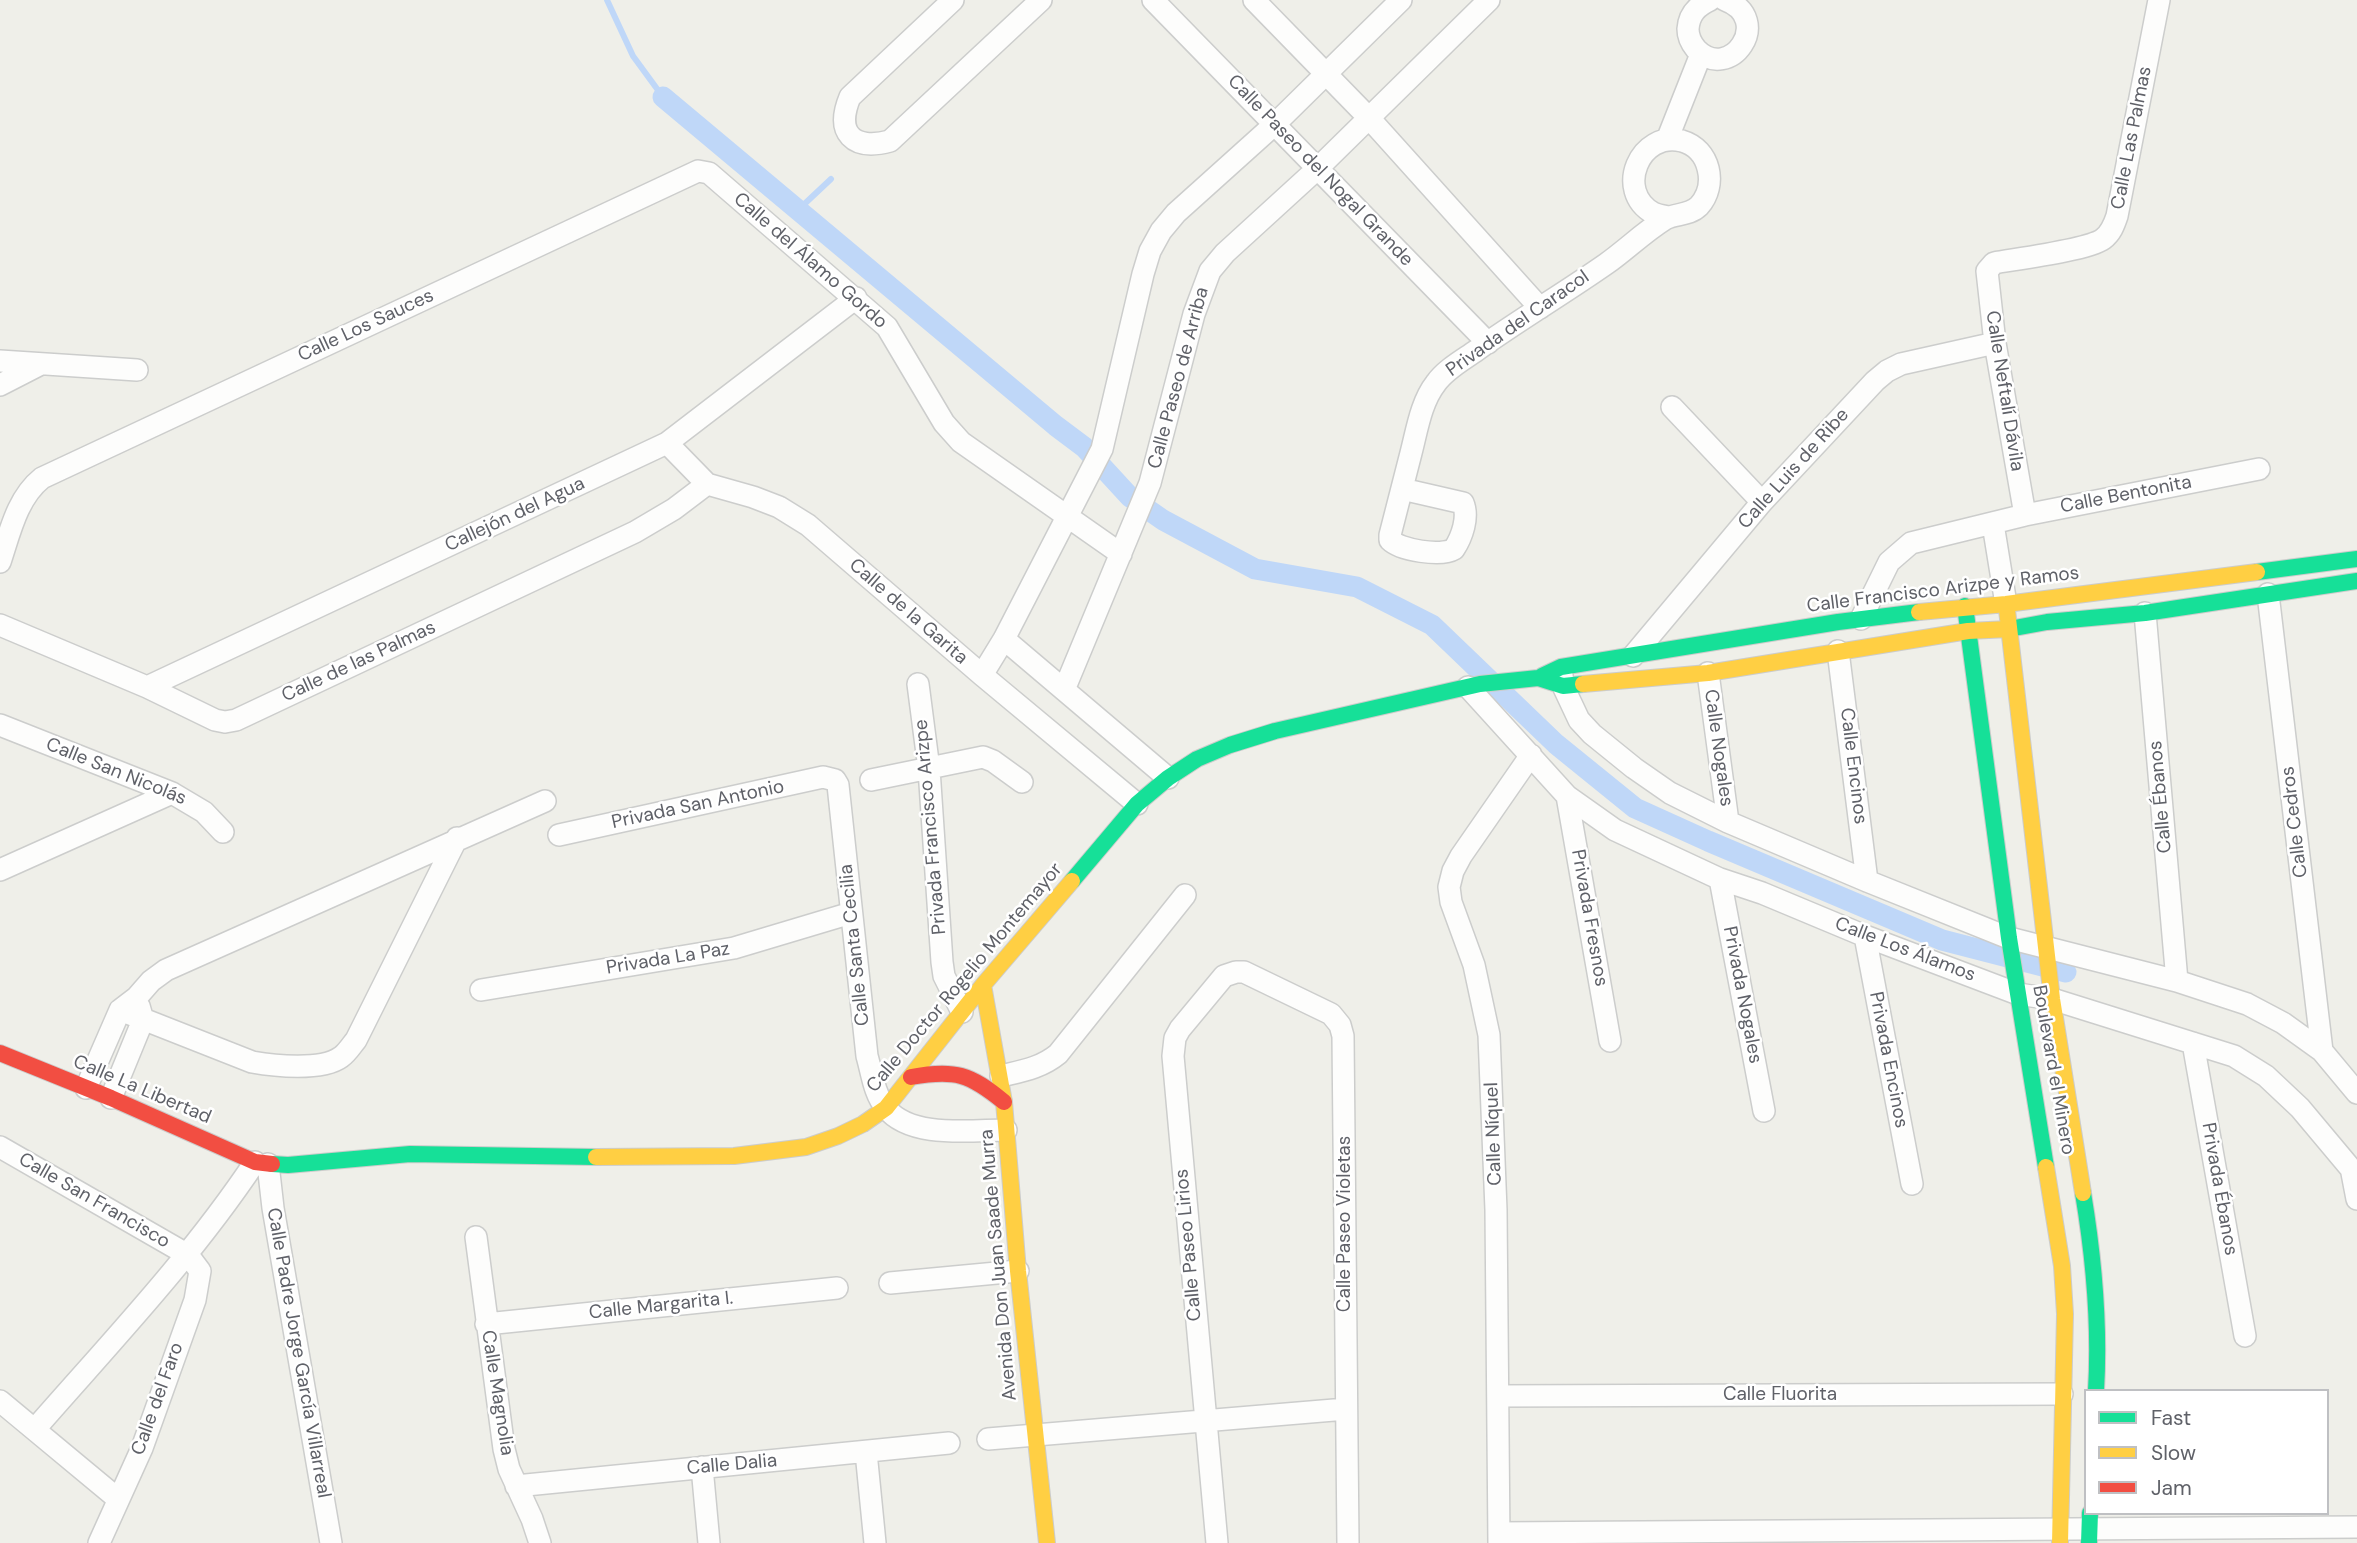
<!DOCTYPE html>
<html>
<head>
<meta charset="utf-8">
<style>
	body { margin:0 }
	#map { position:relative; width:2357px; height:1543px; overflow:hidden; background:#efefe9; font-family:"DM Sans",sans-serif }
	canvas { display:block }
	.legend { position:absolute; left:2084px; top:1389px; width:245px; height:126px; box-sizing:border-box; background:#fff; border:2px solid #bfc0c3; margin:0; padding:9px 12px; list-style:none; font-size:21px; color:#5f6168 }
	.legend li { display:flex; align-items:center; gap:14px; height:35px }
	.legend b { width:35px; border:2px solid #bfc0c3 }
</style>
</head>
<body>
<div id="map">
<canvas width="2357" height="1543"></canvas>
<ul class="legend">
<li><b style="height:9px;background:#16e098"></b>Fast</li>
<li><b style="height:9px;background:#ffcf43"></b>Slow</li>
<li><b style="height:9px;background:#f24e42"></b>Jam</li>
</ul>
</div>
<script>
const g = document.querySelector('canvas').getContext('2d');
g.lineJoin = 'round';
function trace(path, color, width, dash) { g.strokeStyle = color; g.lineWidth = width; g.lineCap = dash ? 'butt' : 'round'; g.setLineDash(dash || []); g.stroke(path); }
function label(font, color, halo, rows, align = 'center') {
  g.font = font + ' "DM Sans",sans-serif'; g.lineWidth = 5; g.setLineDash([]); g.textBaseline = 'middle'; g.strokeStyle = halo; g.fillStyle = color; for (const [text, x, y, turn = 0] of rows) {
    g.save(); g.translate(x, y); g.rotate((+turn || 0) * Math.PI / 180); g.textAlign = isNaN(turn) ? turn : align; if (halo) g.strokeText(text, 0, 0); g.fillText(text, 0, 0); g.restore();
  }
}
trace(new Path2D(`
	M607,0L633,56L663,97
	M798,210L831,179`), '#bfd7f8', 6);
trace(new Path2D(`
	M663,97L1056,426L1084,447L1130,497L1163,520L1255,569L1357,587L1432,625L1556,744L1635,808L1708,841L1942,940L2066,972`), '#bfd7f8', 21);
const street = new Path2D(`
	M953,0L850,97C835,133 853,151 890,141L1041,0
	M1153,0L1488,343
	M1254,0L1369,118L1540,308
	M1710,0C1697,6 1689,14 1688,29C1688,36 1691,43 1696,49C1730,84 1775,19 1725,0
	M1667,140L1701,54
	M0,361L137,370
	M0,385L39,365
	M1672,407L1762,502
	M667,443L707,484L753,497L779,507L808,525L982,675L1137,804
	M1402,489L1463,503C1469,517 1462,537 1454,549C1441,557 1400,550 1390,540V535C1397,508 1404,480 1411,453C1417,430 1421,402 1436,383C1446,369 1463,360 1477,350C1519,320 1563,294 1606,264C1626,250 1644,232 1665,219C1676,213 1689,216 1699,206C1718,185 1710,149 1682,141C1640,130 1614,191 1653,213C1657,215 1663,216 1668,217
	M2025,515L1995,343L1987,271L1994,263C2016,259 2088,250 2103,239C2111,233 2114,225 2117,216L2159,0
	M1993,524L2006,604
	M0,562C10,532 17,498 42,478L698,171L709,173L887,327L944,423L961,442L1121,554
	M2268,594L2322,1051
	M2145,613L2177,981
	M1861,619L1889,562L1911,543L2025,515L2259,469
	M0,625L147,687L215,720L225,722L236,720L635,532L674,509L707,484
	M1004,639L1168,778
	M1838,651L1867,881
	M1633,656L1762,502L1875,381L1887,371L1901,364L1995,343
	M1708,673L1728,822
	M982,675L1004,639L1102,449L1143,274L1150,251L1161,231L1176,213L1275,124L1401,0
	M1562,675L1563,686L1579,720L1592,734L1634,768L1670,793L1728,822L1867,881L2009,938L2177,981L2247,1004L2283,1023L2322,1051L2357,1093
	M918,684L929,769L942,962L944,976L962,1012
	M147,687L667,443L856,298
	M1468,687L1567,796L1615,830L1720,879L1762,893L1865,936L2018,994L2052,999L2234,1056L2266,1076L2300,1108L2357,1176
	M1064,690L1150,483L1194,314L1210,271L1225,253L1317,169L1489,0
	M0,725L172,793L204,812L223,832
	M871,780L983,757L993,761L1022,782
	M1567,796L1610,1041
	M559,835L823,777L835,780L838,785L867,1056C872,1073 874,1094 886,1108C911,1139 971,1130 1006,1130
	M0,870L172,793
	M1720,879L1764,1111
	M1865,936L1912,1184
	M481,990L734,948L851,913
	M120,1010L252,1062C274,1066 322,1071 341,1057C347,1053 351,1046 356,1040L457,838
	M2193,1043L2245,1336
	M1001,1076C1022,1071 1041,1068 1058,1054L1185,895
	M86,1088L120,1010L137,997L151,981L166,970L545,801
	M111,1098L143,1020L139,1006
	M0,1147L188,1255L200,1271L195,1300L142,1448L99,1543
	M268,1164L273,1208L331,1543
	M2352,1173L2357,1199
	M476,1237L504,1449L509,1469L532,1519L540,1543
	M890,1283L1018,1271
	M486,1324L837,1288
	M1498,1396L2062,1394
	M0,1401L118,1499
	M35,1429C111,1342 191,1258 255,1162
	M988,1439L1346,1409
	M866,1452L875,1543
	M702,1467L709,1543
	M516,1486L949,1443
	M1499,1533L2357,1527
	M1217,1543L1173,1056L1175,1038L1180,1029L1224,976L1236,972H1244L1331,1014L1340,1025L1343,1036L1348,1543
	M1499,1543L1496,1210L1489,1035L1474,965L1451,902L1449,887L1453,871L1461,856L1531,755`);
const fast = new Path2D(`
	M2257,572L2357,559
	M1965,606L2009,938L2046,1167
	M2009,629L2047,622L2145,613L2357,581
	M1542,676L1561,667L1838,622L1919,612
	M1072,881L1137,804L1168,778L1197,759L1230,745L1275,731L1480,684L1538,678L1563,686L1583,684
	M272,1164L288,1165L410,1154L596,1157
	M2083,1193C2094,1259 2100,1324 2096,1391
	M2089,1543L2090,1513`);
const slow = new Path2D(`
	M2007,610L2052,999L2083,1193
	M1919,612L2006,604L2257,572
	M1583,684L1708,673L1968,631L2009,629
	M983,985L1004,1102L1018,1271L1047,1543
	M596,1157L734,1156L806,1147L838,1136L863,1124L886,1108L983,985L1072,881
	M2046,1167L2062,1266L2065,1314L2060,1543`);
const jam = new Path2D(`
	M0,1053L111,1098L255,1162L272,1164
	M911,1077C955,1069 970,1074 1004,1102`);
trace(street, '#cccdcc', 24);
trace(fast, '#cccccb', 18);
trace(slow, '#cccccb', 18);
trace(jam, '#cccccb', 18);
trace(street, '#fdfdfc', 21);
trace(fast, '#16e098', 16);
trace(slow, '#ffcf43', 16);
trace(jam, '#f24e42', 16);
label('19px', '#5f6168', '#fff', [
	["Calle Las Palmas",2132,138,-79],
	["Calle Paseo del Nogal Grande",1320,171,46],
	["Calle del Álamo Gordo",810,261,41],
	["Privada del Caracol",1518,324,-35],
	["Calle Los Sauces",366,326,-25],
	["Calle Paseo de Arriba",1179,378,-75],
	["Calle Neftalí Dávila",2004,391,81],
	["Calle Luis de Ribe",1794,469,-48],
	["Calle Bentonita",2126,495,-11],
	["Callejón del Agua",515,515,-25],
	["Calle Francisco Arizpe y Ramos",1943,590,-7],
	["Calle de la Garita",908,612,41],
	["Calle de las Palmas",359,662,-25],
	["Calle Nogales",1718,748,82],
	["Calle Encinos",1853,766,83],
	["Calle San Nicolás",116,772,22],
	["Calle Ébanos",2161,797,-95],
	["Privada San Antonio",698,805,-12],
	["Calle Cedros",2295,822,-97],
	["Privada Francisco Arizpe",931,827,-95],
	["Privada Fresnos",1589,918,80],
	["Calle Santa Cecilia",855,945,-96],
	["Calle Los Álamos",1905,950,21],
	["Privada La Paz",668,959,-9],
	["Calle Doctor Rogelio Montemayor",965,978,-50],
	["Privada Nogales",1742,995,79],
	["Privada Encinos",1888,1060,79],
	["Boulevard el Minero",2053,1070,80],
	["Calle La Libertad",142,1090,23],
	["Calle Níquel",1494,1134,-92],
	["Privada Ébanos",2219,1189,80],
	["Calle San Francisco",94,1201,30],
	["Calle Paseo Violetas",1345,1224,-90],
	["Calle Paseo Lirios",1189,1245,-95],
	["Avenida Don Juan Saade Murra",999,1265,-95],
	["Calle Margarita I.",661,1306,-6],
	["Calle Padre Jorge García Villarreal",298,1353,80],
	["Calle Magnolia",497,1393,81],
	["Calle Fluorita",1780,1395],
	["Calle del Faro",158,1399,-70],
	["Calle Dalia",732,1465,-5]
]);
</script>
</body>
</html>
